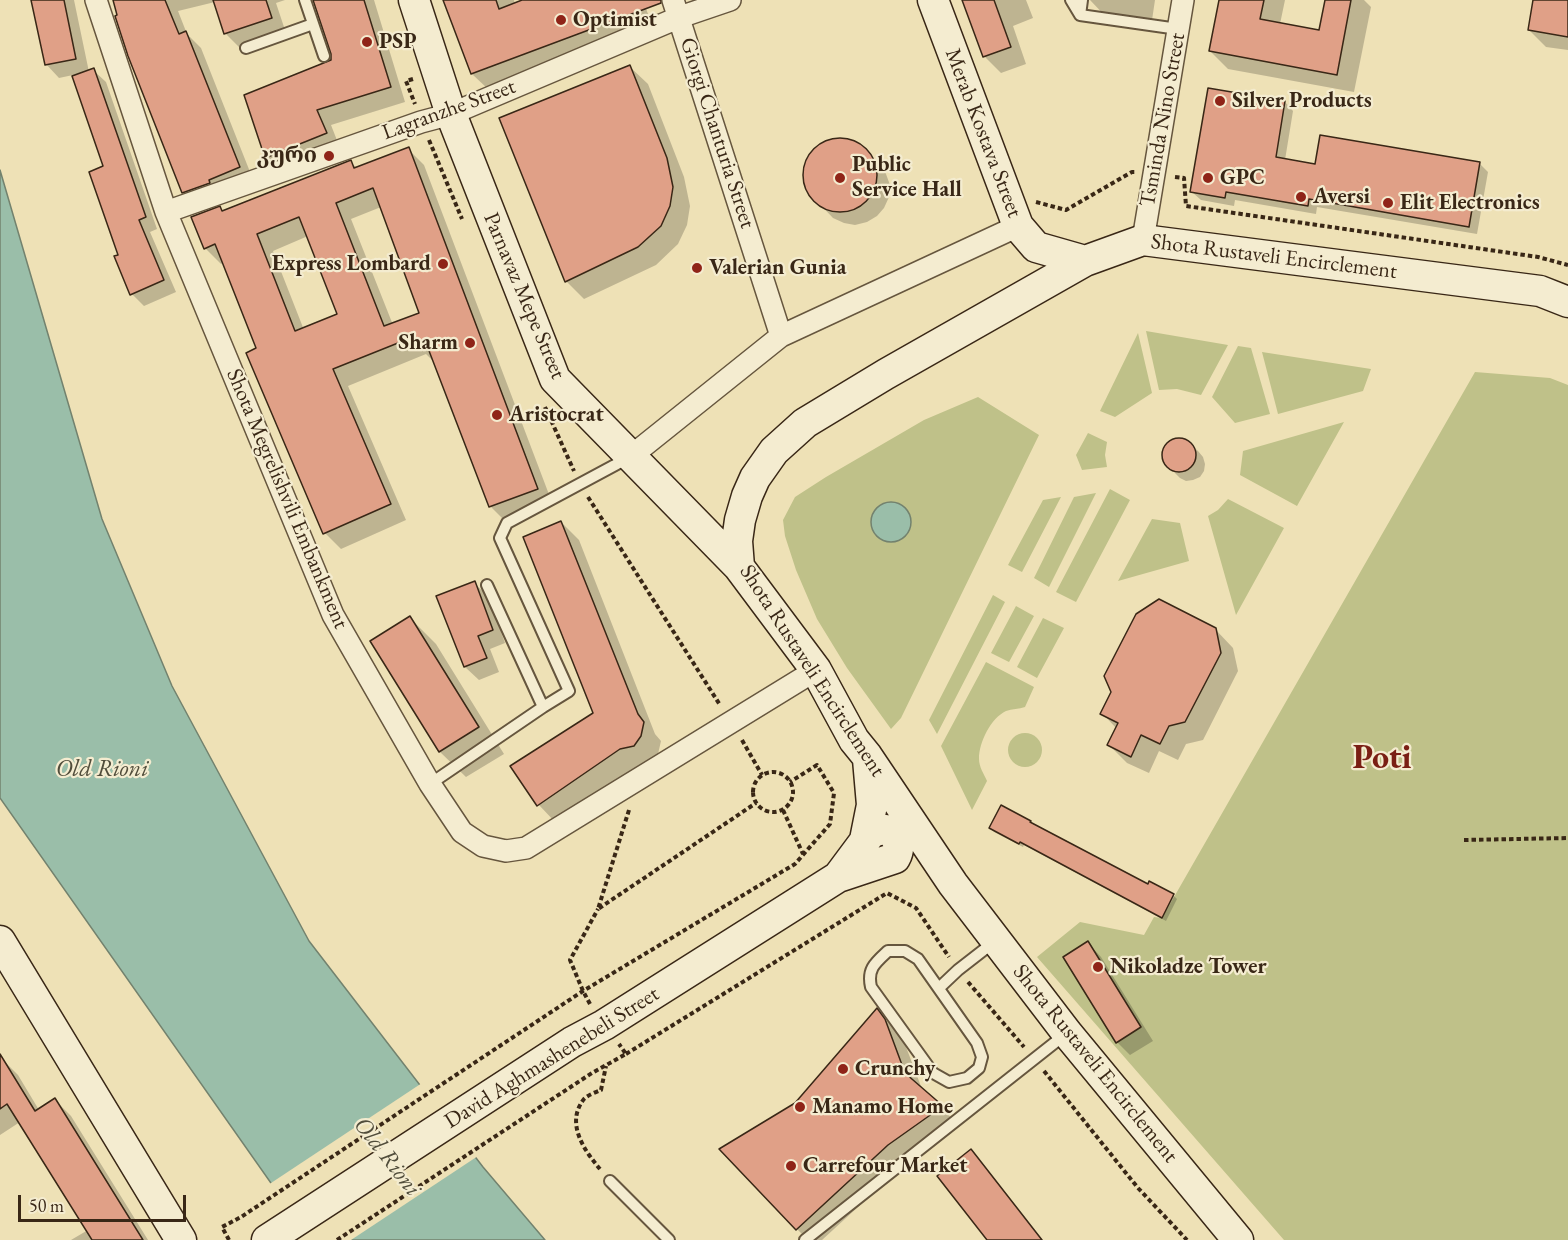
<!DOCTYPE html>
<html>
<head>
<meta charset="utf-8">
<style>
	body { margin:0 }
	#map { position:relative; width:1568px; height:1240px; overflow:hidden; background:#eee1b6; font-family:"EB Garamond",serif }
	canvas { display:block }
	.scale { position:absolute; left:18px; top:1195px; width:168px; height:27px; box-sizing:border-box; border:3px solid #392716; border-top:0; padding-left:8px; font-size:18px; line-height:21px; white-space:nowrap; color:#392716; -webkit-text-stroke:4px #f4ecd0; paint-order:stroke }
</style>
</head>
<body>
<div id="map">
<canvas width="1568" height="1240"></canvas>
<div class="scale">50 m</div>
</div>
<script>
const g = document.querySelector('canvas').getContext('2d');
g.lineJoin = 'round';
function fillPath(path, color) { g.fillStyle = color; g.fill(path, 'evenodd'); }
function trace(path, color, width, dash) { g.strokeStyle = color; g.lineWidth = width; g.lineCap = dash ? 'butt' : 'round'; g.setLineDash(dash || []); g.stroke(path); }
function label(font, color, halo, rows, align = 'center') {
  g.font = font + ' "EB Garamond","Noto Serif Georgian",serif'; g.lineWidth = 4.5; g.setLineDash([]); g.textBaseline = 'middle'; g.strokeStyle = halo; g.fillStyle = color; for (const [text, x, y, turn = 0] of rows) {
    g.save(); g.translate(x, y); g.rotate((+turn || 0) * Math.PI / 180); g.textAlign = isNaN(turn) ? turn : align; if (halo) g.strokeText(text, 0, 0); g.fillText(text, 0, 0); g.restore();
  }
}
fillPath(new Path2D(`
	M1146,331L1228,345L1201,395L1177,389L1159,390Z
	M1138,333L1152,393L1115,417L1100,411Z
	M1238,346L1251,348L1270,414L1235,423L1212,397Z
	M1262,352L1371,369L1363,391L1278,414Z
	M1475,372L1550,378L1568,385V1240H1284L1037,957L1080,922L1144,935L1154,917L1162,918Z
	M978,397L1039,435L901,718L891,729L847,668L817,619L796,570L785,536L783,520L795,497L826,477L924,420Z
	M1344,422L1297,506L1240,475L1243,451Z
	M1088,433L1107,442L1105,455L1107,467L1082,470L1076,455Z
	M1110,489L1130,500L1076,602L1056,592Z
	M1096,493L1049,587L1034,578L1074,497Z
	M1061,497L1022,572L1008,565L1043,500Z
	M1228,499L1284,528L1236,615L1208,516L1218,510Z
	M1152,519L1180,523L1189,561L1118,581Z
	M993,595L1005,602L937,734L929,720Z
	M1016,606L1034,616L1009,662L991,653Z
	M1043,618L1064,628L1037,678L1017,667Z
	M986,662L1034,687L1025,707C1019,709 1012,709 1006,711C991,718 979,742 979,759C979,767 984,774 987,781L972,810L941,746Z
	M1008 750a17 17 0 1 1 34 0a17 17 0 1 1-34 0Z`), '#bfc189');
const water = new Path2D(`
	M0,170L102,519L172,686L309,941L483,1167L545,1240H311L0,798Z
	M871 522a20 20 0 1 1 40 0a20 20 0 1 1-40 0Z`);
fillPath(water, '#9abea9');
trace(water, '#73826e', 1.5);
fillPath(new Path2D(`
	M422,1083L478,1156L351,1240H307L268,1185Z`), '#eee1b6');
fillPath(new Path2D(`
	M33,0H74L89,72L93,70L106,82L157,229L150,232L176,292L144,306L132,294L120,255L105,167L73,75L59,78L46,64Z
	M115,0H285L276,3L286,33L240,48L225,33L215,2L178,11L187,34L201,48L254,182L198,207L183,192Z
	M315,0H374L405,102L331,125L340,148L281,172L266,157L332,61L333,53Z
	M445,0H514L515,4L527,0H643L653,28L489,90L472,74Z
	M963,0H1026L1033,18L1013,26L1026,64L1001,73L984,56Z
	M1090,0H1155L1151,27L1109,20Z
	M1220,0H1285L1280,24L1320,32L1326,0H1364L1371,7L1354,92L1228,69L1210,51Z
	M1534,0H1568V50L1546,47L1529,30Z
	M630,67L648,84L684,177L690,206L687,225L678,244L656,265L584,299L566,281Z
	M1285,102L1293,111L1285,160L1316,166L1479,163L1488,172L1477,234L1317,207L1316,214L1235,200L1234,206L1201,200L1192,192Z
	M833,140H845L856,143L880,165L886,174L890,185L889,197L884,208L877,216L867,222L855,225L844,223L833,218L811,195L806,185L805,173L807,162L813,152L822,144Z
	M408,149L424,165L553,505L507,523L490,506L434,362L426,354L348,386L406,520L341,549L325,533L258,349L224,263L221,264L205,248L220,208L224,212L350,162L357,168ZM381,207L421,314L393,325L351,219ZM308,236L339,314L304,330L273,251Z
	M1182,439L1188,442L1198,451L1203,457L1205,464L1204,471L1200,477L1193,480L1186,481L1180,478L1165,463L1163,456L1168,443L1175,440Z
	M561,522L579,540L655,734L661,741L658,754L652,763L638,766L556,823L539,805L595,714Z
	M474,583L488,596L505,643L490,649L499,672L479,680L465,667L438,597Z
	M410,618L436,644L504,754L466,777L440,752L372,642Z
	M1215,629L1233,648L1238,671L1203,740L1186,744L1178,760L1159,751L1149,773L1127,763L1109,745L1117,729L1102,713Z
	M1001,807L1149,886L1173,895L1177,899L1166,921L1024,845L1023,847L994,832L990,828Z
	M1088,943L1101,957L1153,1041L1130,1055L1117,1042Z
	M877,1010L903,1039L922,1089L959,1125L906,1163L822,1240H808L797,1229Z
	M2,1059L18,1075L39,1110L55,1100L71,1116L148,1240H71L88,1230L20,1122L0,1135V1060Z
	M971,1151L984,1165L1043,1240H989Z`), '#0003');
const building = new Path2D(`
	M31,0H64L76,59L45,65Z
	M113,0H165L179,34L186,31L240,167L209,180L210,183L182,193L128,56L115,16L117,15Z
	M213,0H266L272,18L224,34Z
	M313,0H364L391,87L317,110L327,133L265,158L244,95L331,60V54Z
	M443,0H496L499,9L522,0H661V3L471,74Z
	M962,0H994L1011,47L983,57Z
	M1219,0H1264L1260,19L1319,30L1325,0H1351L1337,75L1209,51Z
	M1533,0H1568V37L1528,30Z
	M630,65L667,158L673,187L670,206L661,226L638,247L565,282L499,118Z
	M94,68L146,217L139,220L164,280L130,295L114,256L118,255L89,172L103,166L72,76Z
	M1208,88L1285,101L1276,157L1315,164L1320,135L1480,162L1469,227L1309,199L1308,206L1226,192L1225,198L1190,192Z
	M803 175a37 37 0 1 1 74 0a37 37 0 1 1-74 0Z
	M409,147L538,489L489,507L426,343L417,347L413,337L333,369L391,504L323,534L246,353L256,348L215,244L204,249L191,217L220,206L222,211L351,160L354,168ZM373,188L419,313L384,326L336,203ZM299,217L337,314L295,331L257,234Z
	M1162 455a17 17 0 1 1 34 0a17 17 0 1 1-34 0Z
	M561,521L638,714L644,722L641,736L634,746L620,749L537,806L510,766L593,713L523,537Z
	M475,581L493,630L478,636L487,658L464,667L436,596Z
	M1159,599L1216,628L1221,653L1185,722L1169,726L1160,744L1141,735L1131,757L1107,745L1118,723L1100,714L1111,692L1104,676L1136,614Z
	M410,616L479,727L439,752L370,641Z
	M1001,805L1031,821L1030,822L1148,884L1149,881L1174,894L1162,918L1020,842L1019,844L989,828Z
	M1088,941L1141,1027L1116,1043L1063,957Z
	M877,1008L885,1019L905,1073L943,1106L888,1145L796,1230L719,1149L795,1103Z
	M0,1054L35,1111L55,1098L143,1240H92L7,1104L0,1109Z
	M971,1149L1042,1240H987L937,1176Z`);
fillPath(building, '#e0a087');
trace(building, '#392716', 1.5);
const lane = new Path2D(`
	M305,0L324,56
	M1071,0L1080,15
	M1082,0L1080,15L1178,29
	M246,48L313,24
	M543,707L569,691L500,538L507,523L630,457
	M430,784L543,707L487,585
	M888,951H905L918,959L977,1043L982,1057L979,1068L967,1078L949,1082L933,1073L871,987C867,969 875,963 888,951Z
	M939,988L958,970L994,942
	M610,1181L669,1240
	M805,1240L1067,1033`);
const street = new Path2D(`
	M96,0L166,212L333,615L430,784L462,832L483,846L506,851L526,848L816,670
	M673,0L781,336
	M166,212L421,122L451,114L680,17L730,0
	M1143,240L1183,0
	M630,457L781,336L1018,226`);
const secondary = new Path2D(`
	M414,0L451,114L555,379L739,567L816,670L854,740L867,756L953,884L1067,1033L1238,1240
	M933,0L1018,226L1036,247L1085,261
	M739,567L737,541L740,520L747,496L755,478L774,451L805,423L886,374L1085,261L1143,240L1540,291L1568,302
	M865,840L872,805L868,759
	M0,941L181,1240
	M267,1240L572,1042L604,1025L838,877L895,858C905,840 889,821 870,834L838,877`);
trace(lane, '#66563e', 14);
trace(street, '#66563e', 24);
trace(secondary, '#392716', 33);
trace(new Path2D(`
	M413,79L406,81L415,104
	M429,140L462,219
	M1175,177L1184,178L1186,206L1538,257L1568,265
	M1036,202L1066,210L1132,172H1135
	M545,407L574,471
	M588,497L720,705
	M742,740L762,775
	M753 792a20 20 0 1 1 40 0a20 20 0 1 1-40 0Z
	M629,810L598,909L756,803
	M783,810L803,854
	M1464,840L1568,838
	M968,982L1024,1047
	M590,1004L583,991L570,960L598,909
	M626,1054L887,893L916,908L949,957
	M1044,1071L1138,1188L1187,1240
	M600,1169C584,1150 565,1123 584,1099C588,1095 596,1092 601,1090L606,1066
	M229,1240L222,1227L241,1217L583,991L795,864L830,824L834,793L817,765L790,782
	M337,1240L592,1073L626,1054L619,1044`), '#392716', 4, [4.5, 3]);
trace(lane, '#f4ecd0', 10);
trace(street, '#f4ecd0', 21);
trace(secondary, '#f4ecd0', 30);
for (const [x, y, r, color] of [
	[561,20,6,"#8f2418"],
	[367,42,6,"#8f2418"],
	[1220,101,6,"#8f2418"],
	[329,156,6,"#8f2418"],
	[840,178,6,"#8f2418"],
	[1208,178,6,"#8f2418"],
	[1301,197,6,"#8f2418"],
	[1388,203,6,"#8f2418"],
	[443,264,6,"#8f2418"],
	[697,268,6,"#8f2418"],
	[470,343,6,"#8f2418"],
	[497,415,6,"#8f2418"],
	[1098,967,6,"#8f2418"],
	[843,1069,6,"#8f2418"],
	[800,1107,6,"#8f2418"],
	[791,1166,6,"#8f2418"]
]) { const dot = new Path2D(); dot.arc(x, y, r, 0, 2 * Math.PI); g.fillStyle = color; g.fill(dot); trace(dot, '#f4ecd0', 2); }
label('bold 22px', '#392716', '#f4ecd0', [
	["Optimist",573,20],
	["PSP",379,42],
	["Silver Products",1232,101],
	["კური",317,156,"right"],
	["Public",852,165],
	["Service Hall",852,190],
	["GPC",1220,178],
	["Aversi",1313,197],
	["Elit Electronics",1400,203],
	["Express Lombard",431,264,"right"],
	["Valerian Gunia",709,268],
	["Sharm",458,343,"right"],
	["Aristocrat",509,415],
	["Nikoladze Tower",1110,967],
	["Crunchy",855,1069],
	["Manamo Home",812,1107],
	["Carrefour Market",803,1166]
], 'left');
label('22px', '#392716', '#f4ecd0', [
	["Lagranzhe Street",449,110,-20],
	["Tsminda Nino Street",1163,120,-80],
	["Giorgi Chanturia Street",717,133,72],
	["Merab Kostava Street",983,133,69],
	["Shota Rustaveli Encirclement",1274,257,7],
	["Parnavaz Mepe Street",524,296,67],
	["Shota Megrelishvili Embankment",287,499,67],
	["Shota Rustaveli Encirclement",812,671,57],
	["David Aghmashenebeli Street",552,1058,-32],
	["Shota Rustaveli Encirclement",1095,1064,51]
]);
label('italic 24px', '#514d3b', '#f4ecd0', [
	["Old Rioni",102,769],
	["Old Rioni",387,1157,52]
]);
label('bold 34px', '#7a1f14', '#f4ecd0', [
	["Poti",1382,759]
]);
</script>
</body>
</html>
